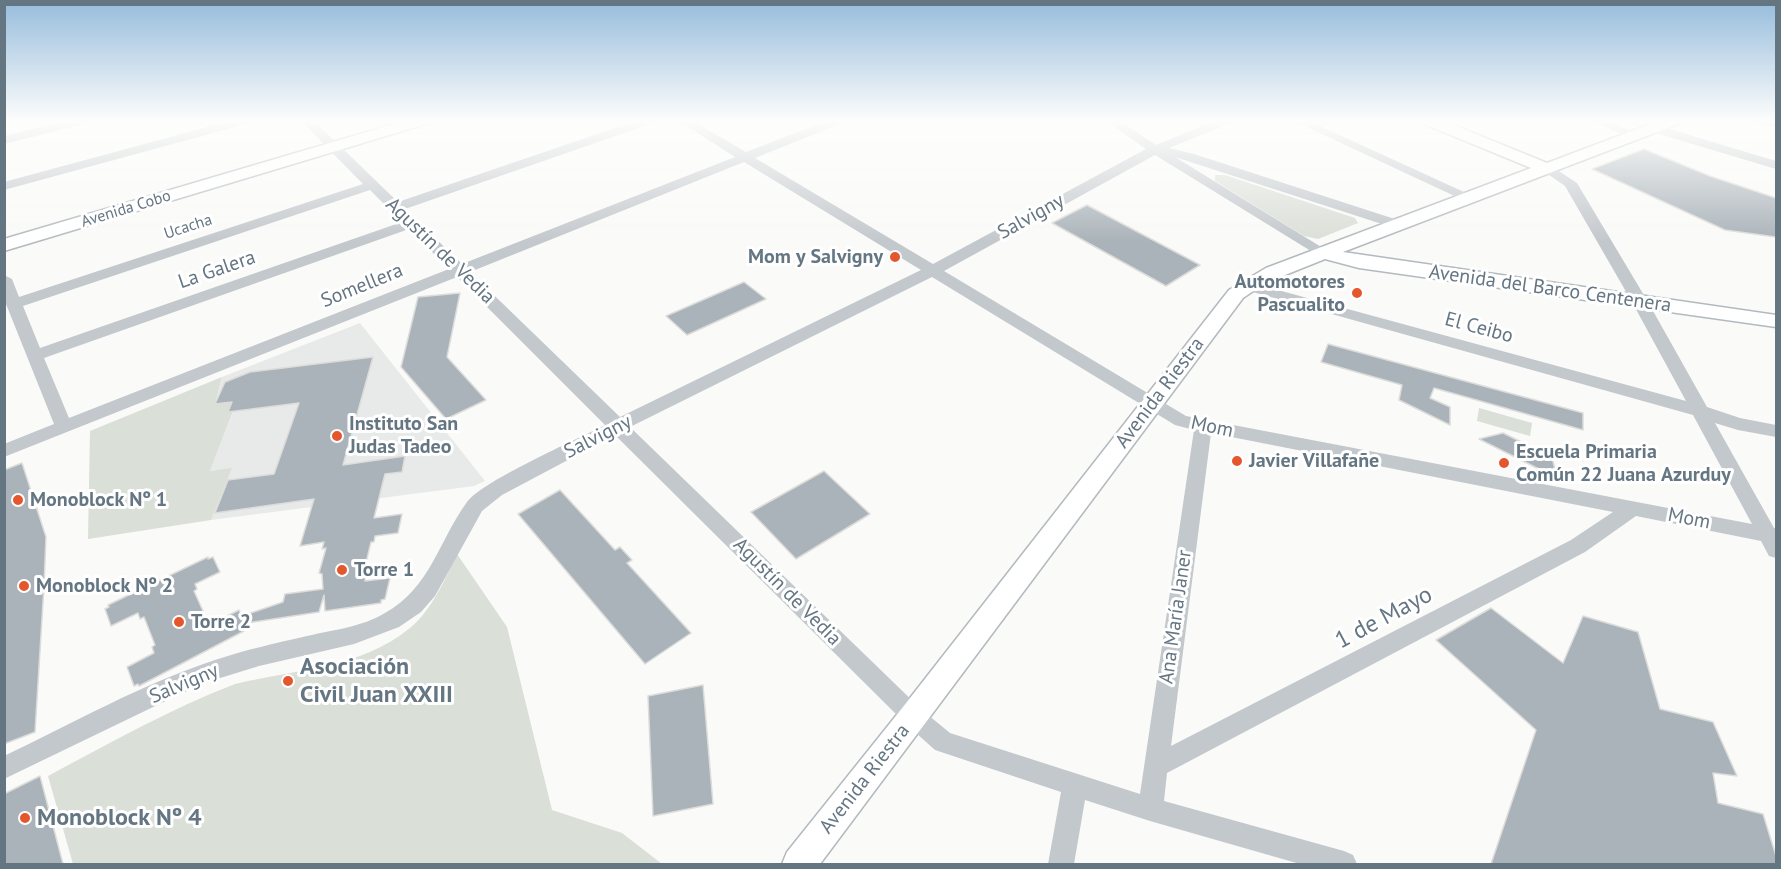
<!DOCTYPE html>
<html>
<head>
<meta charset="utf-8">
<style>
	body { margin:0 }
	#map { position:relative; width:1781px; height:869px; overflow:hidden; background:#fafaf8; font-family:"PT Sans",sans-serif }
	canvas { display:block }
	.frame { position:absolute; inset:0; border:6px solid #657683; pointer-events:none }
</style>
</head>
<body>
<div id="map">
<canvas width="1781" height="869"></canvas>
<div class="frame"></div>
</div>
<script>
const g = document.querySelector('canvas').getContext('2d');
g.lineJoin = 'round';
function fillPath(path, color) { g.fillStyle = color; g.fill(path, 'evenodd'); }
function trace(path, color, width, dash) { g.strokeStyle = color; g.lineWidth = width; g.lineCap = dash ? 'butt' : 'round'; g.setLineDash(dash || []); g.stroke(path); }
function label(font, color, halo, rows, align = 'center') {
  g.font = font + ' "PT Sans",sans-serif'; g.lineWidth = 6; g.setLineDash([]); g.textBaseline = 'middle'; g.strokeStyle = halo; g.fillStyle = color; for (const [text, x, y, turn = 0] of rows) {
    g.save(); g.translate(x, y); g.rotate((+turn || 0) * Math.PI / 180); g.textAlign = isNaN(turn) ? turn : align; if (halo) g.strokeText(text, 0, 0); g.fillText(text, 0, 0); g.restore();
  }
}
fillPath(new Path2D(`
	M360,323L485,481L474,486L211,520L231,469L210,471L237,402L215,404L222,377Z`), '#e8e9e9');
fillPath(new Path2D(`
	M1215,175H1225L1355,218L1358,223L1318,239L1304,236L1215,181Z
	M222,377L215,404L237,401L210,471L232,468L211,520L88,539L90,431Z
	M1479,408L1532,423L1530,436L1477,421Z
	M457,554L507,627L552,810L622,833L662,864H73L48,776C110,743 170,709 235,684C293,670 362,668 410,628C432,610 445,579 457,554Z`), '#dadfd7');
const building = new Path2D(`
	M1644,149L1710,176L1776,198V237L1725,230L1592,169Z
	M1087,205L1200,265L1166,286L1052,223Z
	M744,282L766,299L687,335L666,316Z
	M460,293L447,357L486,400L446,419L401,367L418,297Z
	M1328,344L1583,413V430L1434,388L1430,398L1450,407V425L1399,400L1402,385L1321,362Z
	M373,357L343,465L405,456L402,472L385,474L374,518L402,514L398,533L375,536L374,542H371L363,575H366L365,581L390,578L385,599L381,600V603L325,611L324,595L319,612L247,623L245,615L283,602L285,594L323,589L322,574L319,573L326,548L322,549L324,542L300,546L314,499L215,513L228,480L274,474L299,403L228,412L232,402L215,404L225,382L250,372Z
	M1503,433L1552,457L1557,478L1479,439Z
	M22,463L46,537L44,586L35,732L4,744V470Z
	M824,471L870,514L796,559L751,512Z
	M560,490L615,550L620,547L632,560L627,563L691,633L645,664L518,514Z
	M208,557V559L213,557L220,572L195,584L197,589L194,591L207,620L211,618L213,623L239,610L248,627L243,629L244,631L139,686L138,684L134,686L127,667L154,653L152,647L155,645L144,617L140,619L138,613L111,626L105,609L109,607L108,605Z
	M1491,608L1563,663L1583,616L1638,632L1660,709L1713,722L1737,776L1713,773L1718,803L1763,814L1776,856V864H1491L1536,730L1436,640Z
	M703,685L713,804L653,816L648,696Z
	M40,776L63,864H4V794Z`);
fillPath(building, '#aab3b9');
trace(building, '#dcdcda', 1.5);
const secondary = new Path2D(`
	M404,121H428L426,124L4,251V239Z
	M1422,121H1444L1547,163L1658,121H1680L1678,124L1343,252L1776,315V327L1359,268L1325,259L1265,283L1243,298L820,864H782L787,852L903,707L1229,290L1266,268L1531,168L1424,124Z`);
trace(secondary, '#b3babf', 3);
fillPath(new Path2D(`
	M65,121H85L83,124L4,144V136Z
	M229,121H248L246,124L4,190V182Z
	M301,121H314L398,202L635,121H652L650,124L405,209L462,264L735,157L679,121H693L746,152L826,121H842L840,124L755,158L933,264L1146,149L1106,121H1120L1156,145L1214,121H1230L1228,124L1169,148L1194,154L1401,221L1403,224L1396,228L1391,227L1175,157L1331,253L1329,256H1319L1155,155L944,271L1186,416L1752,524L1693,415L1242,289L1239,286L1242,283H1252L1686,401L1632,302L1565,186L1539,168L1540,165H1550L1577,183L1648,302L1707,407L1740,418L1776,425V437L1738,430L1715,423L1774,528H1776V558L1769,556L1761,541L1636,516L1585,552L1167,773L1164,801L1344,851L1353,855L1357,864H1300L1150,821L1085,800L1074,864H1048L1061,792L935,750L906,724L615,435L502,495L482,511L435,596L421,612L399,627L354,644L259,666L217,679L178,695L4,779V756C73,723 142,684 215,660C245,650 276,643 307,636C333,630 362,627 385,613C431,587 438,542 467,502C484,480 576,440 605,425L457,277L4,457V444L54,424L4,299V275L12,279L19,297L363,184ZM744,162L921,270L620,417L470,272ZM370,190L402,222L40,348L23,306ZM409,229L449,269L69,418L44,358ZM932,277L1175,425L1194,430L1140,794L950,733L922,710L630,427ZM1211,433L1613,512L1571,540L1171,746Z
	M1294,121H1309L1475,197L1468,201L1463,200Z
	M1592,121H1608L1641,135L1639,138H1631Z
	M1757,121H1776V127L1759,124Z
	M1653,124L1776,161V169L1649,131L1647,128Z`), '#c3c8cc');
fillPath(secondary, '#fff');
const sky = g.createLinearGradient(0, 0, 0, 242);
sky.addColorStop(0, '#96bcdc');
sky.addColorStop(0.5, '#fdfdfc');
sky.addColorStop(1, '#fdfdfc00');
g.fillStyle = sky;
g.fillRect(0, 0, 1781, 242);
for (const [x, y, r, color] of [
	[895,257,6,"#e4572e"],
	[1357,293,6,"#e4572e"],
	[337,436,6,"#e4572e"],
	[1237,461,6,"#e4572e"],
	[1504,463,6,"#e4572e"],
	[18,500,6,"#e4572e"],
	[342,570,6,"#e4572e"],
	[24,586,6,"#e4572e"],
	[179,622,6,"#e4572e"],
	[288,681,6,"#e4572e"],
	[25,818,6,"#e4572e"]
]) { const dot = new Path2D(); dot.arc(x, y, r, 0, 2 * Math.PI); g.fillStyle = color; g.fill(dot); trace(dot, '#fff', 2); }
label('16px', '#657683', '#fff', [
	["Avenida Cobo",126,209,-17],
	["Ucacha",188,227,-18]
]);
label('20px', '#657683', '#fff', [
	["Salvigny",1031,217,-29],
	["Agustín de Vedia",440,251,44],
	["La Galera",217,270,-19],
	["Somellera",362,286,-22],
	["Avenida del Barco Centenera",1550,289,8],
	["El Ceibo",1479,328,15],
	["Avenida Riestra",1160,393,-53],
	["Mom",1212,427,12],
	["Salvigny",598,437,-27],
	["Mom",1689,519,11],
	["Agustín de Vedia",787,592,45],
	["Ana María Janer",1176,617,-82],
	["Salvigny",184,684,-23],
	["Avenida Riestra",865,779,-52]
]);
label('bold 20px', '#657683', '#fff', [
	["Mom y Salvigny",883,257,"right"],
	["Automotores",1345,282,"right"],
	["Pascualito",1345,305,"right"],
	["Instituto San",349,424],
	["Judas Tadeo",349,447],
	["Escuela Primaria",1516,452],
	["Común 22 Juana Azurduy",1516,475],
	["Javier Villafañe",1249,461],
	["Monoblock Nº 1",30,500],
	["Torre 1",354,570],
	["Monoblock Nº 2",36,586],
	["Torre 2",191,622]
], 'left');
label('24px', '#657683', '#fff', [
	["1 de Mayo",1384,618,-28]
]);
label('bold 24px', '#657683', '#fff', [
	["Asociación",300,667],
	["Civil Juan XXIII",300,695],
	["Monoblock Nº 4",37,818]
], 'left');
</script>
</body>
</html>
